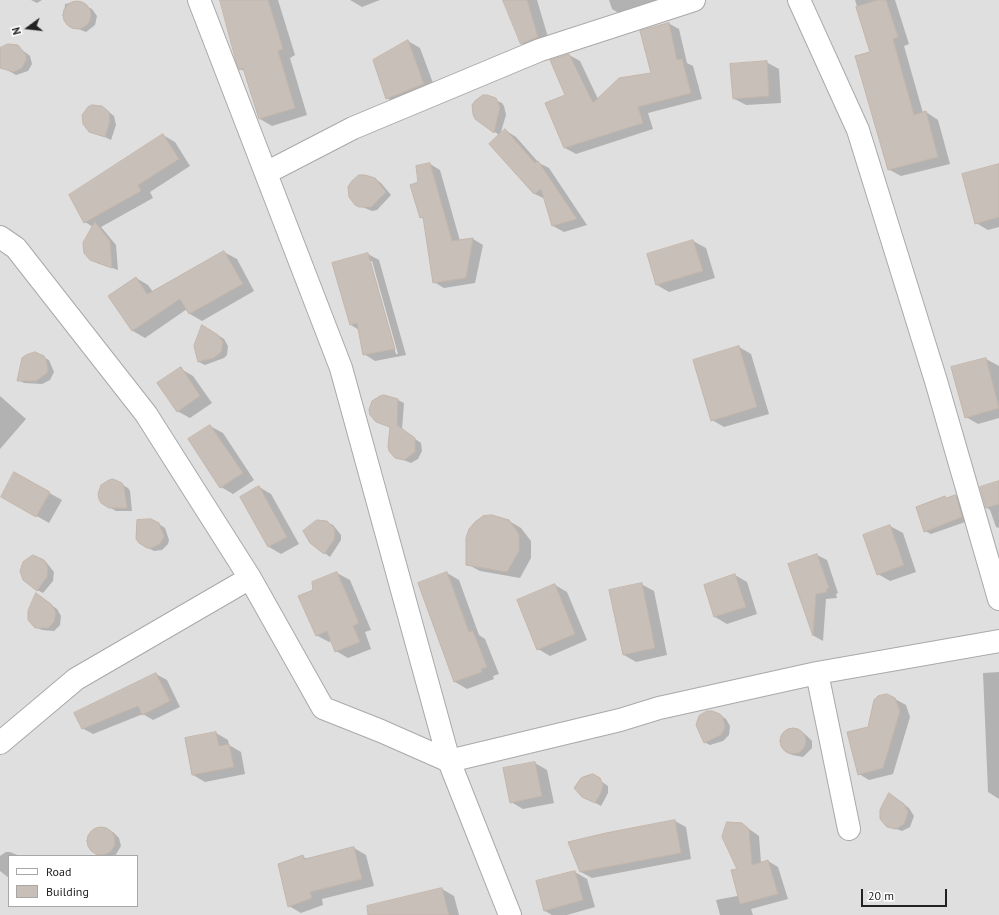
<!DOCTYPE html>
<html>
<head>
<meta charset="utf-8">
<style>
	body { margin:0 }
	#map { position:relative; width:999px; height:915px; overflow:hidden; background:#f2efe9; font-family:"PT Sans",sans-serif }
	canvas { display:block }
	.legend { position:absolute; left:8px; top:855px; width:130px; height:52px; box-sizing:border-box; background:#fff; border:1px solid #a7a7a7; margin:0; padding:5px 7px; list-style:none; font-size:12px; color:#222 }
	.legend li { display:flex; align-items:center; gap:8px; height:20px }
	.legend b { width:20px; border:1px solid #a7a7a7 }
	.north { position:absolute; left:8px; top:8px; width:40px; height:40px; -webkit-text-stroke:3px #fff; paint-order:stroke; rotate:255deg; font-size:11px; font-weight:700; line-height:16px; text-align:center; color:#222 }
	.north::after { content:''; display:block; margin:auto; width:14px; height:18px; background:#222; clip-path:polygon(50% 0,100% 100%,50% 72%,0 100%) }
	.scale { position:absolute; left:861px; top:889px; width:86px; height:18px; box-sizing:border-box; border:2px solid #222; border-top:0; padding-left:5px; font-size:12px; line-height:14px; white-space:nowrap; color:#222; -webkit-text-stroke:3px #fff; paint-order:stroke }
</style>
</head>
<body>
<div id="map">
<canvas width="999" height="915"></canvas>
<ul class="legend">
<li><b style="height:5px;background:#fff"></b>Road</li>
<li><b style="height:11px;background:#c7bfb8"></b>Building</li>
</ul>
<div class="north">N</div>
<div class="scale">20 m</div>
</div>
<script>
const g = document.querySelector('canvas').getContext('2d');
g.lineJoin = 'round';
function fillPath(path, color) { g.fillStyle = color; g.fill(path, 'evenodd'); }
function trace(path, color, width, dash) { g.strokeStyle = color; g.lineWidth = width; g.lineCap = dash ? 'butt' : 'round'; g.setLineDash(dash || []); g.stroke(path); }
fillPath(new Path2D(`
	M0,0H999V915H0ZM9,856H137V906H9Z`), '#e0dfdf');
fillPath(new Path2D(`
	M31,0H42L37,3Z
	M221,0H278L295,55L290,58L307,115L272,126L260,119L246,72L240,69Z
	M350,0H380L362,7Z
	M504,0H537L550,44L534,51L522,44Z
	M609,0H671L622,15L612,9Z
	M855,0H895L909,44L904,46L923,113L926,112L938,120L950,164L901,176L888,169L872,52Z
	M77,2L92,9L97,16L95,25L86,32L68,25L64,17L65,4Z
	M668,23L679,29L687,63L693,66L702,99L648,113L653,129L576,154L565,148L569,55L580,61L598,99L652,74L641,31Z
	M408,41L420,48L436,91L399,105L387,98Z
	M17,46L30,56L32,64L28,71L16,75L2,67L0,64V51Z
	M766,62L779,69L781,103L746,105L733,98Z
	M487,96L502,103L504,106L506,115L500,135L505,130L516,137L539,163L549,168L587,225L564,232L553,226L545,199L535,194L490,144L499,135L476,118L473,105L479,98Z
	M105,109L114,116L116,125L111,140L86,128L83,119Z
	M163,135L175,142L190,166L150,192L153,198L101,227L116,245L118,270L97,263L91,259L93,227L85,222Z
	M430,164L440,170L460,241L473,239L483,245L475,283L444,288L434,282L425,220L421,217L419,183Z
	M999,165V227L988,230L976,223Z
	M375,179L381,183L391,195L377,210L372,211L355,204Z
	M693,241L706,248L715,278L669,292L657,285L648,255Z
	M224,252L237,259L254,291L202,321L190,314L187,309L145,338L133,331L109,296L136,278L148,285L153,292Z
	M368,254L379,260L406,355L375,361L364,354L359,330L351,325L333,263ZM369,261H372L398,354H396Z
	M203,326L224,339L228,346L227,355L224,358L205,365L199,362L195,346Z
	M739,347L751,354L769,414L724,427L712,420Z
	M43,357L49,360L54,372L50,380L42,384L24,383L19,380Z
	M986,359L999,366V418L978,424L966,417Z
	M181,369L193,376L212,403L190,418L177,411Z
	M0,396L26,419L0,449Z
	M398,400L404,403L402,430L421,443L422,451L418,459L411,463L396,457L391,428L377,421Z
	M210,426L223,433L254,480L233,494L221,487Z
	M15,474L62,500L49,523L2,496Z
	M999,482V528L996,527L990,510L987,508L981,488Z
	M105,483L121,484L128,488L130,491L132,511H116L102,503L99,494V490Z
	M259,487L271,494L299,544L281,554L269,547L241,497Z
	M956,496L962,499L968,521L931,534L925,531L947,499Z
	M138,521L159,524L165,528L169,540L168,544L162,550L154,551L139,543L136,534Z
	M509,521L521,528L531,541V558L520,578L480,571L467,564Z
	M327,522L333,525L341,535V540L330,557L311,543Z
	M890,526L903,533L916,572L890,581L878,574Z
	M817,555L827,560L838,593L836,594L837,598L826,599L823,641L814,636L789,565Z
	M40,558L46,562L54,572L53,581L43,593L37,590Z
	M337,573L350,580L371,630L365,632L371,649L348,658L336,651L332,641L329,642L316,635L313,583Z
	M447,573L459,580L479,635L485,639L499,674L493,676L494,679L467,689L455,682L419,584Z
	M735,575L747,582L757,614L727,624L715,617Z
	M641,584L654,591L667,655L636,662L624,655Z
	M555,585L567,592L587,640L550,656L538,649Z
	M42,598L57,609L61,616L60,625L54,631L42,630L35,627Z
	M999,672V799L988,792L983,673Z
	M156,674L167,680L180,707L153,720L143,714L93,734L82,728Z
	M878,697L895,699L906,705L910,717L893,774L869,780L859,774L873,705Z
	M720,715L726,719L730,726L729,735L723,741L710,745L704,742Z
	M791,729L805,734L812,741V748L803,757L792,755L785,751L781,744V736Z
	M216,733L228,740L229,745L241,752L245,774L205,782L193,775Z
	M535,763L547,770L554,803L523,809L511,802Z
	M592,775L608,786V793L601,806L590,800L576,788L585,776Z
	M895,798L909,808L914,816L910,827L902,831L888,826Z
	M675,821L686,827L691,859L592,878L581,872Z
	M742,824L759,836L761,863L768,861L778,867L788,899L751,909L753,915H720L716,900L737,896L739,897V869Z
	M102,828L113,832L119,838L121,846L115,856H102L91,849L88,841L90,833L94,830Z
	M354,848L366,855L374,886L322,899L323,905L301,913L289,906L303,857L308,859Z
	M6,852H10L20,856H9V878L0,871V856Z
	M575,872L587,879L595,907L567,915H552L545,911L537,882Z
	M442,889L454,896L459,915H403Z`), '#0003');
const building = new Path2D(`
	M220,0H268L283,49L278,51L295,108L259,119L243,68L239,70L237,65Z
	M503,0H527L538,37L521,44Z
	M878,0H886L898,37L893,39L914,115L926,111L938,157L888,170L855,56L870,52L856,7Z
	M63 15a14 14 0 1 1 28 0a14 14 0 1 1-28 0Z
	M669,23L677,60L682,59L691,93L638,107L643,123L564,148L545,103L565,95L550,60L569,54L593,103L619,78L651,73L640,31Z
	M408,40L424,84L386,99L373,60Z
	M8,44L18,45L26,55V60L22,68L14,72L0,68V48Z
	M767,61L769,96L733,99L730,64Z
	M483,95H487L496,98L500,107L494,133L475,119L473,114L472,105L475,101Z
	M92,105L102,106L109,112L110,121L105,137L89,132L83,124L82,115L88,107Z
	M505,129L535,163L538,161L577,219L552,226L541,189L534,194L489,144Z
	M163,134L179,159L138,185L141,191L84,223L69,195Z
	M430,163L452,241L473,238L466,278L433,283L423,217L420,218L410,185L418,182L416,166Z
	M999,164V217L975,224L962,174Z
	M359,175H365L375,178L386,192L371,207H359L355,205L349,197L348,187L351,182Z
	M95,222L110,241L112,268L90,260L84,253L83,243Z
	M693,240L703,271L656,285L647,254Z
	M224,251L243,284L189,314L180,299L132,331L108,296L136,277L147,294Z
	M368,253L395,349L363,355L357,323L350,325L332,263Z
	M202,325L218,335L223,342L221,352L214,358L198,362L194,346Z
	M739,346L757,407L711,421L693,360Z
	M35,352L44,356L46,360L48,369L47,373L36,381H17L22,358L26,355Z
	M986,358L999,408L965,418L951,367Z
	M181,367L200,396L177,412L157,383Z
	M384,395L398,399L397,425L415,438V452L404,460L395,458L389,451L388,446L390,427L376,422L370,415L369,410L372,401L380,396Z
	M210,425L243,473L220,488L188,439Z
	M14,472L50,492L36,517L1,497Z
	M113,479L122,483L124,487L127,508H109L101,503L99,499L98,494L101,485L109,480Z
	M999,481V504L986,508L980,487Z
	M259,486L287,537L268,547L240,497Z
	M956,495L962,517L924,532L916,507L945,496L946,498Z
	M492,515L509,520L519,534V551L507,572L466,565V538L469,529L475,522L483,516Z
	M151,519L159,523L164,536L160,544L151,548H147L139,543L136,539L137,520Z
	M317,520L327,521L333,527L335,531L334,540L324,554L310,543L303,531Z
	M890,525L904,565L877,575L863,535Z
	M817,554L829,588L826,589L827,592L816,594L813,636L788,564Z
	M33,555L44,560L48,568L47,577L37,591L23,580L20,571L23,562Z
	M337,572L359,623L353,626L360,642L335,652L327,631L316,636L298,596L313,590L312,582Z
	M447,572L469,632L473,631L487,667L481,669L482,672L454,682L418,583Z
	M735,574L746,607L714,617L704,585Z
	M642,583L655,648L623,655L609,590Z
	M555,584L575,634L537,650L517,600Z
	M36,593L51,604L56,612L54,622L48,628H35L28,620V611Z
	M156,673L170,701L142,715L138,706L82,729L74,713Z
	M887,694L895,698L900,711L883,768L858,775L847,732L868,727L874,700L878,696Z
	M707,711H712L720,714L723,718L725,727L721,735L704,743L696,725L699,716Z
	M780 741a13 13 0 1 1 26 0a13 13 0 1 1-26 0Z
	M216,732L219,746L229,744L234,767L192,775L185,738Z
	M535,762L542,796L510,803L503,768Z
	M593,774L600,778L603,785L601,793L595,803L582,797L574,788L581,778Z
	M889,793L904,804L908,812L904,824L896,829L887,827L880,819V810Z
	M675,820L681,853L580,872L568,842L606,833Z
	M727,822L742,823L749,829L752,865L768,860L778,894L740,904L731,870L737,869L722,837Z
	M87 841a14 14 0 1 1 28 0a14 14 0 1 1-28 0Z
	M354,847L362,879L310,892L312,898L288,907L278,864L303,855L304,859Z
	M575,871L583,900L544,911L536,881Z
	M442,888L449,915H368L367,906Z`);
fillPath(building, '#c7bfb8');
trace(building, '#c4b6ab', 1);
const street = new Path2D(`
	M199,0L341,368L449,761L510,915
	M799,0L858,130L936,381L999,599
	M266,173L353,128L540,50L694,0
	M0,237L16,248L146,414L250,578L323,708L381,731L449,761L620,720L659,708L817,673L999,641
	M817,673L849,829
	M0,743L76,679L250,578`);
trace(street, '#a9a9a9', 24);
trace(street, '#fff', 22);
</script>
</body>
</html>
